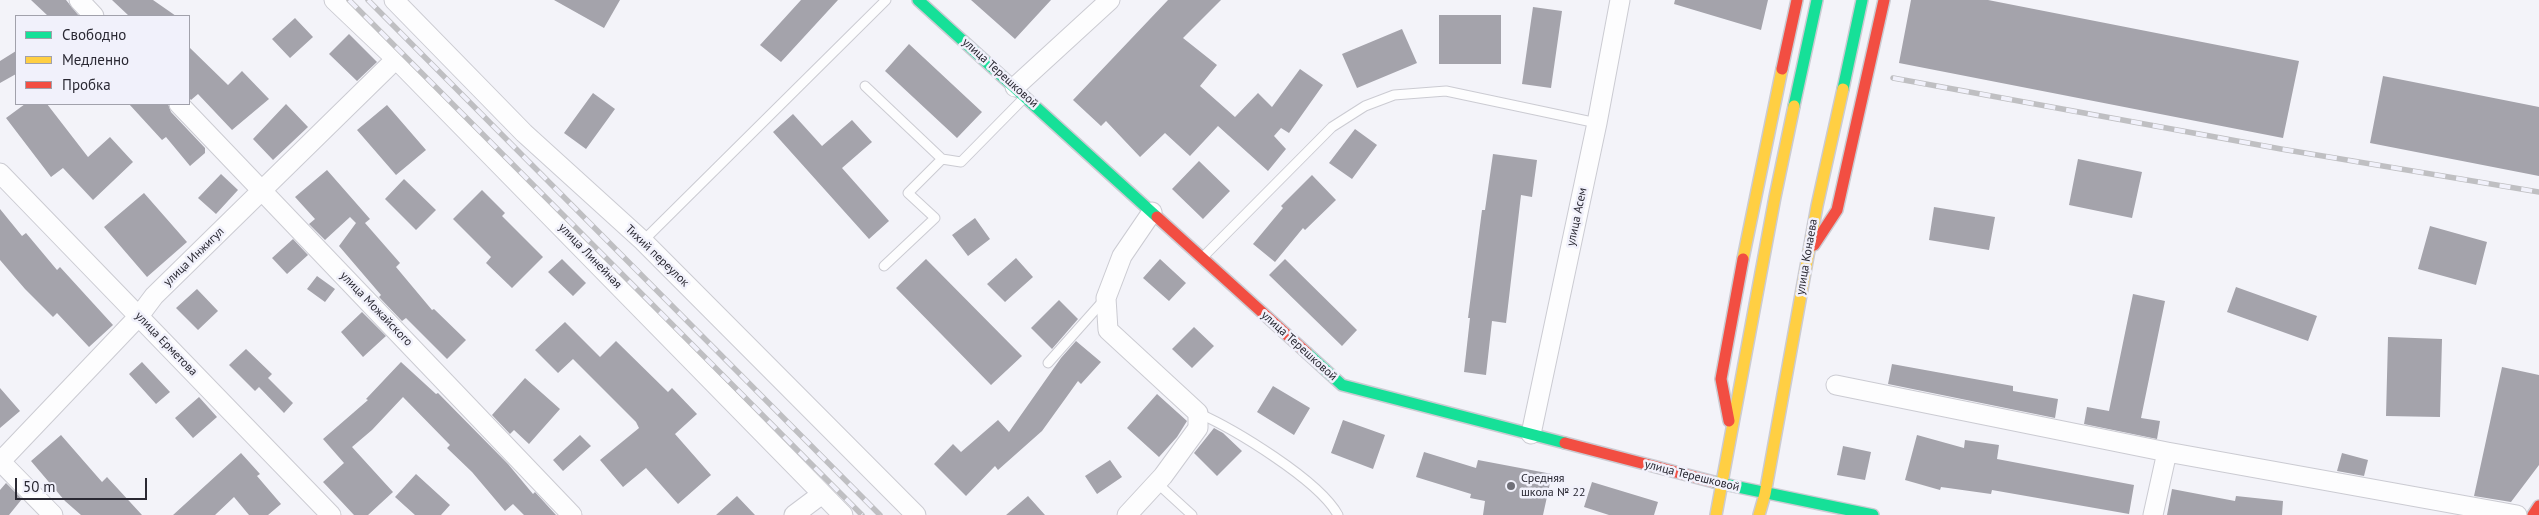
<!DOCTYPE html>
<html>
<head>
<meta charset="utf-8">
<style>
	body { margin:0 }
	#map { position:relative; width:2539px; height:515px; overflow:hidden; background:#f3f3f9; font-family:"PT Sans",sans-serif }
	canvas { display:block }
	.legend { position:absolute; left:15px; top:15px; width:175px; height:90px; box-sizing:border-box; background:#f1f1fb; border:1px solid #a1a1ab; margin:0; padding:6px 9px; list-style:none; font-size:15px; color:#2a2933 }
	.legend li { display:flex; align-items:center; gap:10px; height:25px }
	.legend b { width:25px; border:1px solid #a1a1ab }
	.scale { position:absolute; left:15px; top:478px; width:132px; height:22px; box-sizing:border-box; border:2px solid #2a2933; border-top:0; padding-left:6px; font-size:15px; line-height:18px; white-space:nowrap; color:#2a2933; -webkit-text-stroke:4px #f1f1fb; paint-order:stroke }
</style>
</head>
<body>
<div id="map">
<canvas width="2539" height="515"></canvas>
<ul class="legend">
<li><b style="height:6px;background:#16e098"></b>Свободно</li>
<li><b style="height:6px;background:#ffcf43"></b>Медленно</li>
<li><b style="height:6px;background:#f24e42"></b>Пробка</li>
</ul>
<div class="scale">50 m</div>
</div>
<script>
const g = document.querySelector('canvas').getContext('2d');
g.lineJoin = 'round';
function fillPath(path, color) { g.fillStyle = color; g.fill(path, 'evenodd'); }
function trace(path, color, width, dash) { g.strokeStyle = color; g.lineWidth = width; g.lineCap = dash ? 'butt' : 'round'; g.setLineDash(dash || []); g.stroke(path); }
function label(font, color, halo, rows, align = 'center') {
  g.font = font + ' "PT Sans",sans-serif'; g.lineWidth = 5; g.setLineDash([]); g.textBaseline = 'middle'; g.strokeStyle = halo; g.fillStyle = color; for (const [text, x, y, turn = 0] of rows) {
    g.save(); g.translate(x, y); g.rotate((+turn || 0) * Math.PI / 180); g.textAlign = isNaN(turn) ? turn : align; if (halo) g.strokeText(text, 0, 0); g.fillText(text, 0, 0); g.restore();
  }
}
fillPath(new Path2D(`
	M31,0H66L79,16H48Z
	M112,0H153L176,16H129Z
	M554,0H620L604,28Z
	M801,0H838L781,62L760,45Z
	M971,0H1051L1015,39Z
	M1168,0H1221L1183,38L1217,65L1200,86L1235,117L1258,93L1272,107L1300,69L1323,85L1289,133L1281,128L1274,136L1286,149L1268,171L1218,126L1190,156L1165,133L1140,157L1106,121L1101,126L1073,100Z
	M1675,0H1768L1761,30L1674,4Z
	M1911,0H1988L2299,61L2283,138L1899,63Z
	M1533,7L1562,11L1551,88L1522,84Z
	M1439,15H1501V64H1439Z
	M295,18L313,37L290,58L272,39Z
	M1402,29L1417,63L1357,88L1342,54Z
	M349,34L377,62L357,81L329,54Z
	M909,44L982,112L957,138L885,71Z
	M189,47L228,85L242,71L269,99L232,130L198,94L191,100L189,98Z
	M16,51V74L0,83V61Z
	M2383,76L2539,107V176L2370,143Z
	M593,93L615,109L586,149L564,133Z
	M25,104H47L88,157L110,137L133,162L93,200L63,168L51,177L6,118Z
	M129,104H168L171,112L205,148V153L190,166L166,137L162,140Z
	M286,104L308,127L273,160L253,139Z
	M387,105L426,150L396,175L357,130Z
	M793,114L822,146L852,120L872,142L842,168L889,221L869,239L773,132Z
	M1355,129L1377,145L1352,179L1329,163Z
	M1493,154L1537,160L1532,197L1521,195L1506,323L1492,321L1486,375L1464,372L1470,318H1468L1482,210H1485Z
	M2078,159L2142,172L2132,218L2069,205Z
	M1199,161L1230,191L1203,219L1172,189Z
	M327,170L370,219L365,223L400,263L396,267L432,310L434,309L466,340L447,359L406,318L402,321L379,297L381,295L339,246L356,223L350,217L325,240L309,224L315,219L295,197Z
	M221,174L238,190L216,214L198,198Z
	M1312,175L1336,200L1305,230L1303,228L1275,262L1253,244L1283,208L1281,206Z
	M404,179L436,210L416,230L385,199Z
	M482,190L505,213L502,216L543,257L512,288L486,263L491,257L453,219Z
	M144,193L187,242L147,277L104,227Z
	M1934,207L1995,217L1989,250L1929,240Z
	M0,209L22,236L26,233L57,270L60,267L113,325L89,347L57,313L53,317L25,289L0,260Z
	M975,218L990,239L968,256L952,235Z
	M2430,226L2487,242L2476,285L2418,269Z
	M293,239L308,255L287,274L272,258Z
	M1016,258L1033,277L1005,302L987,284Z
	M562,259L586,283L573,296L548,272Z
	M926,259L1022,356L991,385L896,288Z
	M1160,259L1186,283L1169,301L1143,278Z
	M1285,259L1357,330L1342,346L1269,275Z
	M317,276L335,289L325,302L307,289Z
	M2236,287L2317,316L2308,341L2227,312Z
	M197,289L218,311L198,330L176,308Z
	M2133,294L2165,301L2141,418L2160,421L2157,439L2084,424L2087,407L2109,411Z
	M1059,300L1078,319L1052,349L1031,328Z
	M362,312L386,336L363,357L341,332Z
	M565,322L600,357L616,341L668,392L672,388L697,414L675,434L711,475L678,504L646,468L623,487L600,460L639,428L636,422L573,359L558,373L535,350Z
	M1194,327L1214,346L1192,368L1172,349Z
	M2388,337L2442,339L2440,417L2386,416Z
	M1076,341L1101,362L1081,384L1078,381L1042,431L998,470L995,466L966,496L934,464L953,444L961,452L998,420L1009,432L1061,358Z
	M246,349L272,374L268,378L293,403L284,413L259,387L255,391L229,365Z
	M142,362L170,392L156,404L129,374Z
	M401,362L436,394L438,393L508,464L533,494L535,492L556,515H524L513,504L505,511L472,472L447,448L450,445L403,397L372,430L352,447L393,492L368,515H354L323,482L344,463L323,439L368,400L366,399Z
	M1892,364L2013,386V391L2058,399L2055,418L1888,384Z
	M2502,367L2539,375V465L2511,502L2474,496Z
	M525,378L560,409L529,444L514,430L510,434L492,415Z
	M1273,386L1310,408L1294,435L1257,412Z
	M0,388L20,411L0,428Z
	M1157,394L1187,421L1177,437L1159,457L1127,428Z
	M199,397L217,417L193,438L175,418Z
	M1343,420L1385,435L1373,469L1331,453Z
	M1214,428L1223,433L1242,451L1217,476L1194,453Z
	M61,435L102,482L107,477L142,515H81L65,501L31,461Z
	M580,435L591,446L563,471L553,460Z
	M1917,435L1964,448L1965,440L1999,445L1997,459L2134,485L2129,514L1992,490L1991,494L1941,487L1940,490L1905,480Z
	M1843,446L1871,452L1865,480L1837,475Z
	M1424,452L1476,468L1478,460L1552,474L1543,515H1483L1485,501L1470,498L1471,494L1416,477Z
	M241,453L260,474L257,476L281,504L268,515H249L234,497L215,515H173Z
	M2342,453L2368,460L2364,476L2337,471Z
	M1110,460L1122,477L1097,494L1085,476Z
	M416,474L450,505L441,515H415L395,497Z
	M1592,482L1658,502L1654,515H1609L1584,507Z
	M6,483L22,499L9,515H0V490Z
	M2172,489L2235,501L2236,496L2283,501L2282,515H2167Z
	M737,496L755,515H716Z
	M1028,496L1045,515H1006Z`), '#a4a3ab');
const lane = new Path2D(`
	M865,86L942,159L961,162L1024,98
	M643,241L886,0
	M1204,256L1332,127L1365,106L1394,95L1446,91L1597,123
	M884,266L935,218L908,193L942,159
	M1048,363L1104,300
	M1198,413C1234,429 1319,480 1338,515
	M1157,483L1192,515`);
const street = new Path2D(`
	M79,0L94,16
	M334,0L396,59L843,515
	M394,0L524,133L643,241L916,515
	M1015,87L1110,0
	M179,104L572,515
	M0,173L331,515
	M1836,385L2167,452L2517,515
	M1531,434L1597,123L1620,0
	M0,461L53,515
	M0,462L139,316L154,296L396,59
	M794,515L822,494
	M1127,515L1163,476L1198,428V413L1108,330L1106,298L1122,256L1152,212
	M2153,515L2167,452`);
const fast = new Path2D(`
	M918,0L1157,217
	M1843,89L1862,0
	M1794,106L1817,0
	M1307,353L1342,385L1565,443
	M1714,482L1873,515`);
const slow = new Path2D(`
	M1743,259L1782,69
	M1716,515L1775,197L1794,106
	M1759,515L1765,494L1817,206L1843,89`);
const jam = new Path2D(`
	M1782,69L1797,0
	M1157,217L1307,353
	M1814,245L1837,210L1884,0
	M1729,421L1721,379L1743,259
	M1565,443L1714,482
	M2533,515L2539,506`);
trace(lane, '#cbcbd2', 11);
trace(street, '#cbcbd2', 21);
trace(fast, '#cbcbd2', 14);
trace(slow, '#cbcbd2', 14);
trace(jam, '#cbcbd2', 14);
trace(lane, '#fdfdfe', 9);
trace(street, '#fdfdfe', 19);
trace(fast, '#16e098', 11);
trace(slow, '#ffcf43', 11);
trace(jam, '#f24e42', 11);
const rail = new Path2D(`
	M349,0L862,515
	M368,0L880,515
	M1893,78L2281,149L2539,192`);
trace(rail, '#bfbfc2', 5.5);
trace(rail, '#f1f1fb', 4, [11]);
for (const [x, y, r, color] of [
	[1511,486,5,"#707078"]
]) { const dot = new Path2D(); dot.arc(x, y, r, 0, 2 * Math.PI); g.fillStyle = color; g.fill(dot); trace(dot, '#f1f1fb', 2); }
label('12px', '#2a2933', '#f1f1fb', [
	["улица Терешковой",1000,73,42],
	["улица Асем",1577,217,-78],
	["улица Линейная",590,256,46],
	["Тихий переулок",657,256,44],
	["улица Инжигул",194,257,-44],
	["улица Конаева",1807,257,-80],
	["улица Можайского",376,309,46],
	["улица Ерметова",166,344,46],
	["улица Терешковой",1299,346,42],
	["улица Терешковой",1692,476,14]
]);
label('12px', '#2a2933', '#f1f1fb', [
	["Средняя",1521,479],
	["школа № 22",1521,493]
], 'left');
</script>
</body>
</html>
